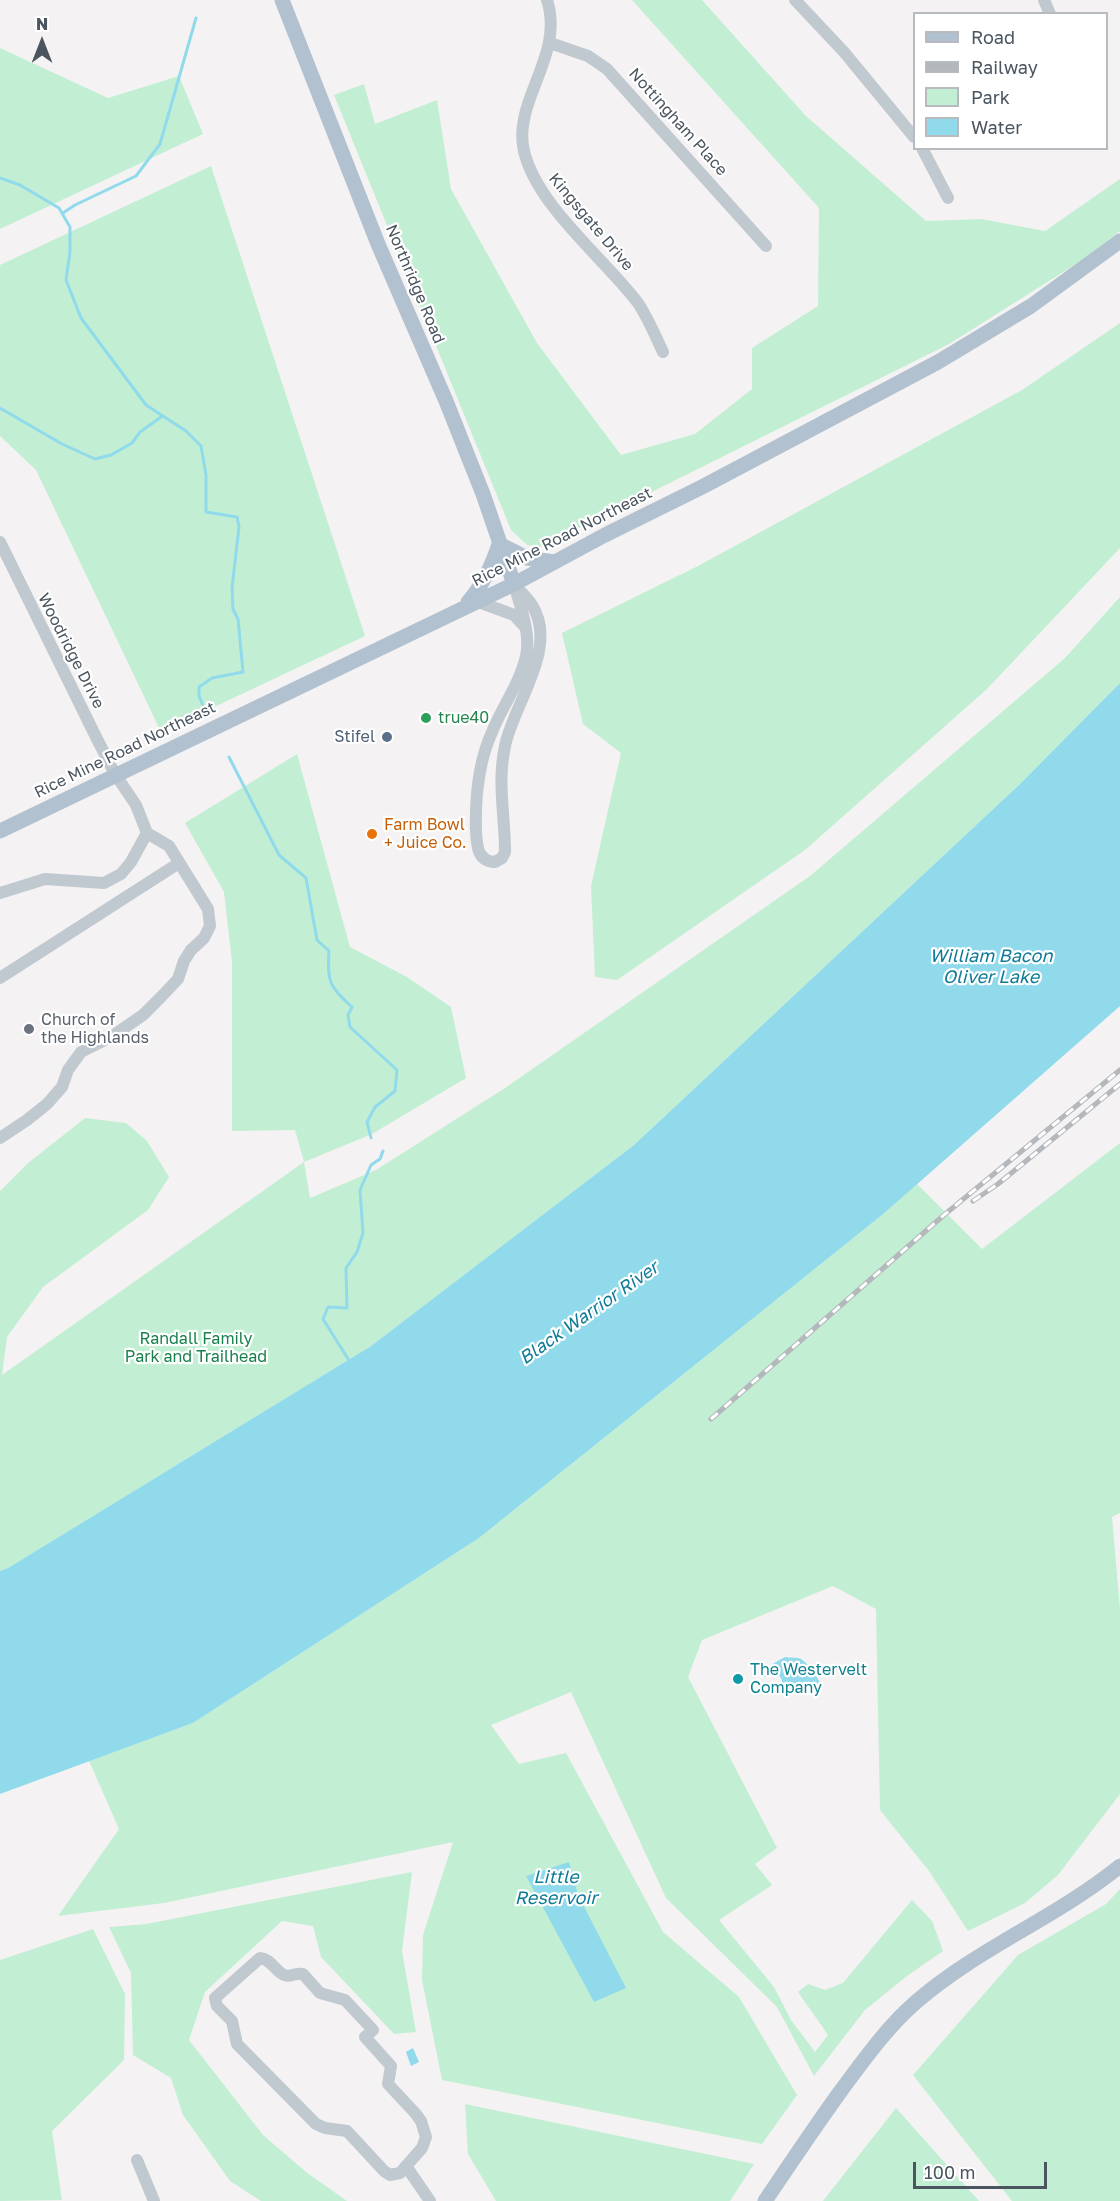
<!DOCTYPE html>
<html>
<head>
<meta charset="utf-8">
<style>
	body { margin:0 }
	#map { position:relative; width:1120px; height:2201px; overflow:hidden; background:#f4f2f2; font-family:"Golos Text",sans-serif }
	canvas { display:block }
	.legend { position:absolute; left:913px; top:12px; width:195px; height:138px; box-sizing:border-box; background:#fff; border:2px solid #b7bbbf; margin:0; padding:8px 10px; list-style:none; font-size:18px; color:#4a555f }
	.legend li { display:flex; align-items:center; gap:12px; height:30px }
	.legend b { width:30px; border:2px solid #b7bbbf }
	.north { position:absolute; left:12px; top:12px; width:60px; height:60px; -webkit-text-stroke:4px #fff; paint-order:stroke; rotate:0deg; font-size:16px; font-weight:700; line-height:24px; text-align:center; color:#4a555f }
	.north::after { content:''; display:block; margin:auto; width:21px; height:27px; background:#4a555f; clip-path:polygon(50% 0,100% 100%,50% 72%,0 100%) }
	.scale { position:absolute; left:913px; top:2162px; width:134px; height:27px; box-sizing:border-box; border:3px solid #4a555f; border-top:0; padding-left:8px; font-size:18px; line-height:21px; white-space:nowrap; color:#4a555f; -webkit-text-stroke:4px #fff; paint-order:stroke }
</style>
</head>
<body>
<div id="map">
<canvas width="1120" height="2201"></canvas>
<ul class="legend">
<li><b style="height:8px;background:#b2c1cf"></b>Road</li>
<li><b style="height:8px;background:#b4b7bc"></b>Railway</li>
<li><b style="height:16px;background:#c2efd3"></b>Park</li>
<li><b style="height:16px;background:#90daeb"></b>Water</li>
</ul>
<div class="north">N</div>
<div class="scale">100 m</div>
</div>
<script>
const g = document.querySelector('canvas').getContext('2d');
g.lineJoin = 'round';
function fillPath(path, color) { g.fillStyle = color; g.fill(path, 'evenodd'); }
function trace(path, color, width, dash) { g.strokeStyle = color; g.lineWidth = width; g.lineCap = dash ? 'butt' : 'round'; g.setLineDash(dash || []); g.stroke(path); }
function label(font, color, halo, rows, align = 'center') {
  g.font = font + ' "Golos Text",sans-serif'; g.lineWidth = 4.5; g.setLineDash([]); g.textBaseline = 'middle'; g.strokeStyle = halo; g.fillStyle = color; for (const [text, x, y, turn = 0] of rows) {
    g.save(); g.translate(x, y); g.rotate((+turn || 0) * Math.PI / 180); g.textAlign = isNaN(turn) ? turn : align; if (halo) g.strokeText(text, 0, 0); g.fillText(text, 0, 0); g.restore();
  }
}
fillPath(new Path2D(`
	M632,0H702L806,116L926,221L981,219L1045,231L1120,179V231L1084,259L949,344L541,547L527,545L511,530L334,95L364,84L375,124L437,100L451,189L537,343L621,455L695,434L752,389V348L818,306L819,208Z
	M0,48L108,98L179,76L203,134L0,229Z
	M211,166L365,636L161,732L36,470L0,436V265Z
	M1120,323V548L987,689L805,850L617,980L595,977L591,886L621,753L583,724L562,633L698,566L1022,390Z
	M1120,597V683L1019,785L634,1145L371,1346L8,1568L0,1571V1191L27,1164L85,1118L126,1123L147,1141L169,1177L148,1210L43,1287L7,1337L2,1375L304,1162L295,1130L232,1131V962L224,892L185,823L297,754L350,947L407,977L451,1007L466,1078L372,1134L304,1162L310,1198L376,1170L505,1088L810,876L1065,658Z
	M1120,1143V1513L1112,1517L1120,1609V1794L1058,1875L1025,1903L968,1931L929,1871L880,1810L876,1609L833,1586L702,1640L688,1677L777,1848L755,1864L772,1885L719,1920L774,1987L791,2020L815,2052L828,2035L798,1992L808,1984L825,1990L843,1983L912,1900L932,1921L943,1951L907,1976L865,2010L814,2076L777,2007L666,1898L571,1692L491,1725L519,1764L566,1753L663,1932L739,1997L797,2095L762,2144L442,2080L422,1980L423,1935L453,1842L164,1903L58,1916L119,1829L89,1761L193,1723L479,1538L882,1215L917,1184L982,1249Z
	M412,1872L402,1951L416,2032L394,2034L321,1957L313,1926L282,1921L205,1992L189,2040L263,2135L306,2172L347,2201H261L230,2181L183,2115L171,2078L133,2055L131,1973L109,1927L146,1924Z
	M1120,1889V2201H1012L913,2075L1018,1955L1106,1904Z
	M93,1929L125,1994L124,2060L52,2131L62,2200L0,2201V1960Z
	M465,2104L754,2164L730,2201H496L468,2154Z
	M896,2108L979,2201H823Z`), '#c2efd3');
fillPath(new Path2D(`
	M1120,683V1006L882,1215L479,1538L193,1723L0,1794V1571L8,1568L371,1346L634,1145L1019,785Z
	M785,1657C789,1658 798,1657 801,1659C807,1662 818,1678 821,1684L819,1688L810,1690L794,1684L790,1695L782,1693V1680L779,1675L764,1677L760,1667L764,1663L767,1667Z
	M569,1862L578,1895L626,1988L594,2002L526,1876Z
	M413,2048L419,2062L411,2066L406,2052Z`), '#90daeb');
trace(new Path2D(`
	M0,178L20,185L59,208L70,227V252L66,280L81,318L146,405L186,431L201,446L206,475V512L237,517L239,527L232,588L233,609L238,619L243,672L212,678L199,687V696L204,708
	M63,213L75,205L136,176L160,144L196,18
	M0,408L62,444L95,459L111,455L132,443L140,432L161,417
	M229,757L279,855L306,878L317,940L329,951C327,982 329,986 352,1007L348,1015L350,1027L397,1070L395,1091L375,1107L367,1122L371,1138
	M350,1362L323,1319L328,1307L347,1308L346,1268L357,1252L363,1233L360,1190L371,1165L380,1159L383,1151`), '#90daeb', 3);
trace(new Path2D(`
	M547,0C565,56 512,101 524,151C537,206 603,257 638,303C648,318 655,335 663,352
	M795,0L844,52L914,137
	M1044,0L1050,14
	M550,43L588,56L607,69L766,246
	M922,148L948,198
	M0,542L97,739L115,774L136,805L147,833L169,846L208,909L210,926L204,938L191,950L184,961L178,979L161,997L143,1015L111,1037L81,1052L68,1070L62,1087L47,1104L27,1120L0,1138
	M514,584C520,591 527,597 532,605C559,648 514,703 505,746C497,784 505,814 505,852L502,858L495,862C477,861 477,846 476,831C475,797 478,763 492,732C502,707 520,683 526,656C531,632 520,607 514,584Z
	M476,601L514,615L524,626
	M0,893L45,879L104,883L121,874L131,862L147,833
	M0,978L179,863
	M260,1958C271,1959 274,1970 284,1975C290,1978 296,1972 303,1974L320,1993L345,2000L373,2030L365,2037L391,2066L388,2084L416,2114L421,2121L426,2137L422,2148L400,2173L390,2175L384,2171L347,2131L325,2128L316,2124L237,2044L232,2021L217,2006L215,1998Z
	M137,2160L154,2201
	M406,2166L430,2201`), '#c0c9d0', 12);
trace(new Path2D(`
	M282,0L378,244L446,401L483,494L514,584
	M468,602C483,585 492,566 499,544L527,558L554,562
	M0,831L514,584L605,535L702,487L938,362L1031,306L1120,241
	M765,2201C790,2164 814,2128 840,2092C863,2061 886,2028 916,2002C978,1948 1056,1918 1120,1866`), '#b2c1cf', 15);
const rail = new Path2D(`
	M973,1201L998,1184L1120,1084
	M711,1419L944,1215L1120,1070`);
trace(rail, '#b4b7bc', 5);
trace(rail, '#fff', 3, [9]);
for (const [x, y, r, color] of [
	[426,718,6,"#2e9e5b"],
	[387,737,6,"#5c6f8a"],
	[372,834,6,"#e8710a"],
	[29,1029,6,"#6b7280"],
	[738,1679,6,"#0f9aa8"]
]) { const dot = new Path2D(); dot.arc(x, y, r, 0, 2 * Math.PI); g.fillStyle = color; g.fill(dot); trace(dot, '#fff', 2); }
label('16px', '#4a555f', '#fff', [
	["Nottingham Place",678,122,48],
	["Kingsgate Drive",591,222,50],
	["Northridge Road",415,284,67],
	["Rice Mine Road Northeast",562,537,-27],
	["Woodridge Drive",71,651,63],
	["Rice Mine Road Northeast",125,750,-26]
]);
label('16px', '#27864d', '#fff', [
	["true40",438,718]
], 'left');
label('16px', '#4e5e75', '#fff', [
	["Stifel",375,737]
], 'right');
label('16px', '#c56008', '#fff', [
	["Farm Bowl",384,825],
	["+ Juice Co.",384,843]
], 'left');
label('16px', '#5b616d', '#fff', [
	["Church of",41,1020],
	["the Highlands",41,1038]
], 'left');
label('16px', '#19814c', '#fff', [
	["Randall Family",196,1339],
	["Park and Trailhead",196,1357]
]);
label('16px', '#0d838f', '#fff', [
	["The Westervelt",750,1670],
	["Company",750,1688]
], 'left');
label('italic 18px', '#0f7b96', '#fff', [
	["William Bacon",991,956],
	["Oliver Lake",991,977],
	["Black Warrior River",589,1313,-35],
	["Little",556,1877],
	["Reservoir",556,1898]
]);
</script>
</body>
</html>
